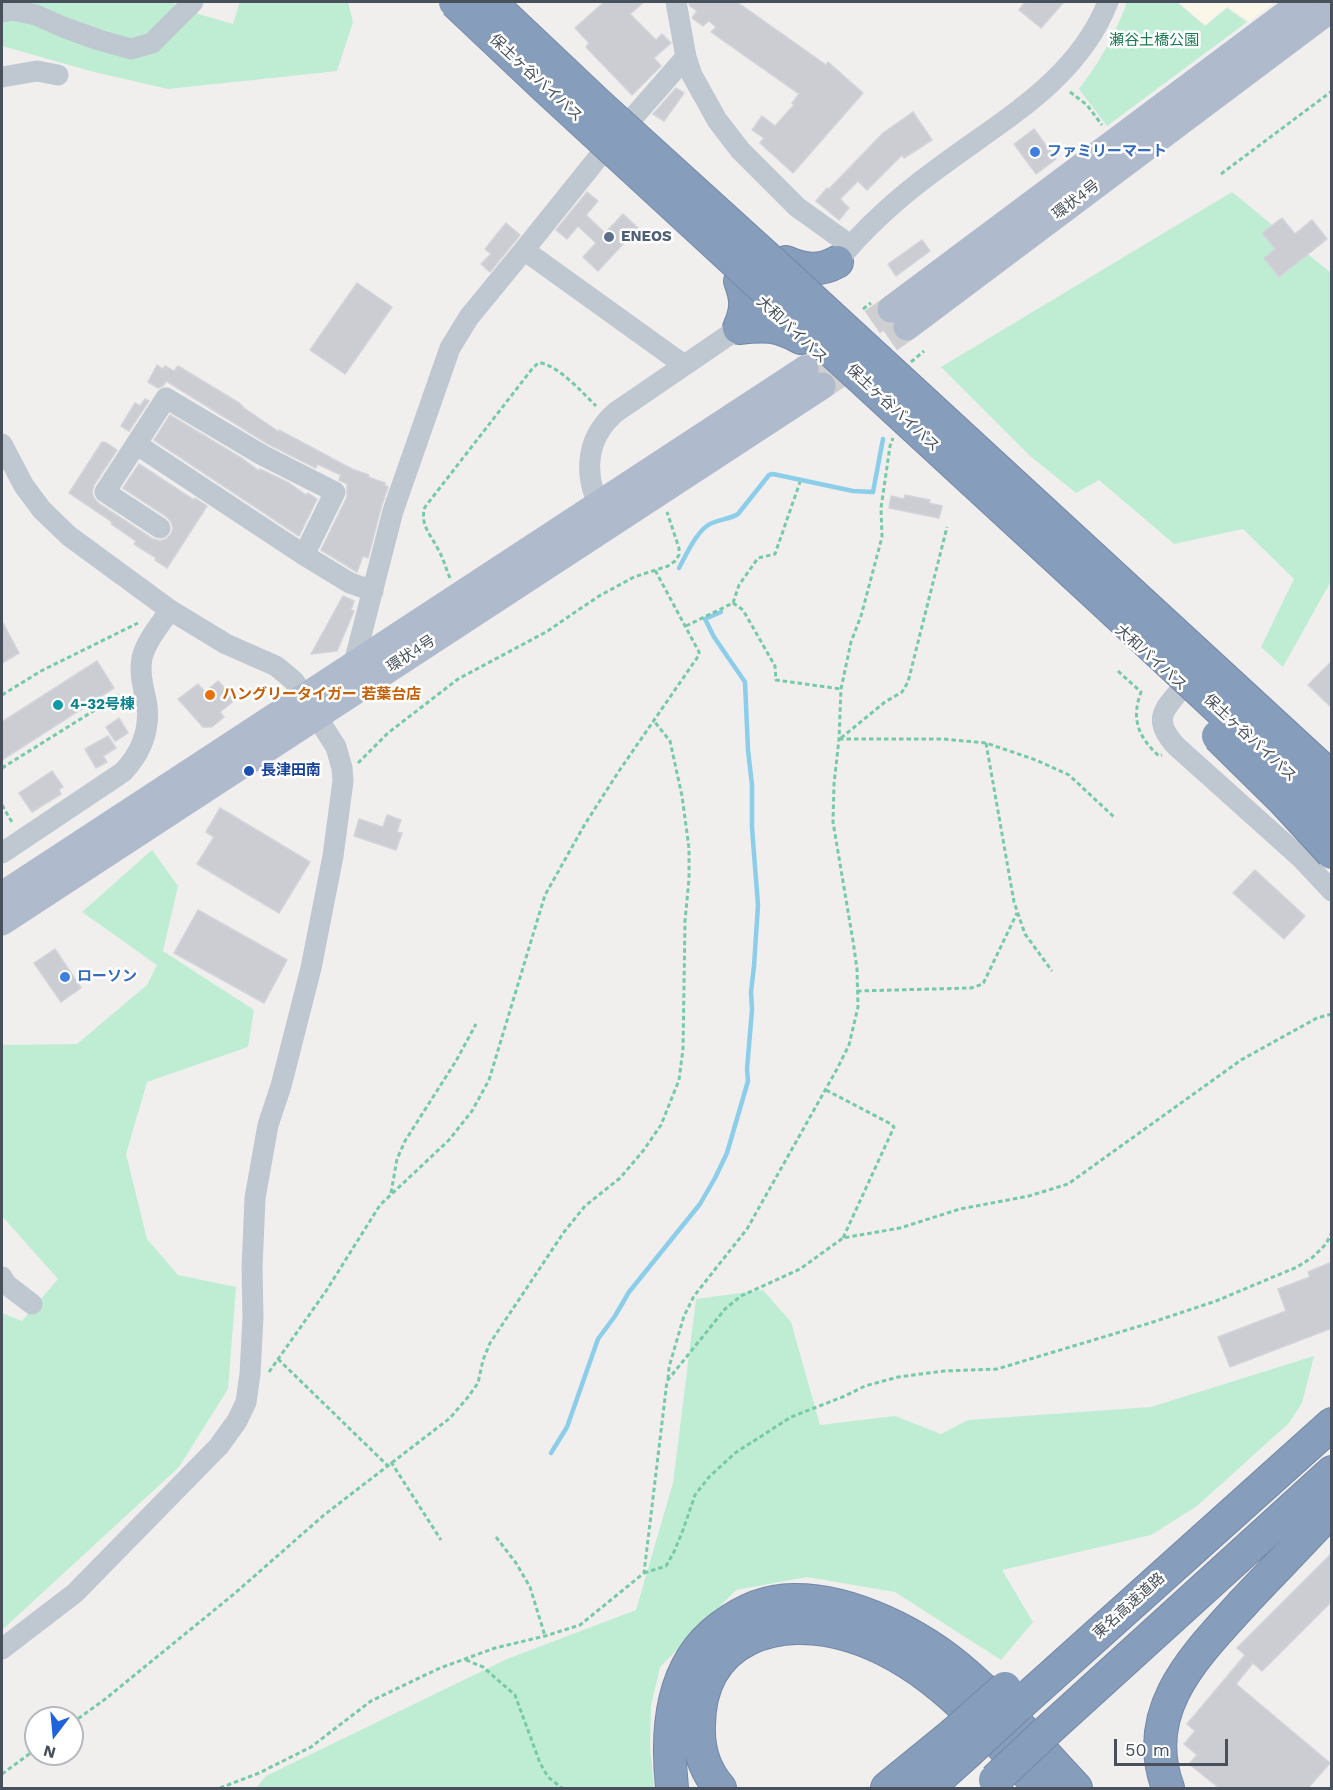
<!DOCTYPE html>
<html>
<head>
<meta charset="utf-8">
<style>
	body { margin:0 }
	#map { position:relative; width:1333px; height:1790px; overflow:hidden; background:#f1eeee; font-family:"Work Sans",sans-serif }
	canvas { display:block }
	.frame { position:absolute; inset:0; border:3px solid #47505b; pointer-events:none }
	.north { position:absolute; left:24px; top:1706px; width:60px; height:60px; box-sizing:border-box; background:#fff; border:2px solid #b5b9bd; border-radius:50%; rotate:196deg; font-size:16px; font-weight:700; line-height:24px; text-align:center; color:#47505b }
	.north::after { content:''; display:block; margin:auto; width:21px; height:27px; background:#1f62da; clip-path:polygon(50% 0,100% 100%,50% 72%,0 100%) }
	.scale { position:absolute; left:1114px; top:1739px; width:114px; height:27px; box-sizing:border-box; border:3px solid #47505b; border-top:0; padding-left:8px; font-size:18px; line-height:21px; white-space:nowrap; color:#47505b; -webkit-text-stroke:4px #fff; paint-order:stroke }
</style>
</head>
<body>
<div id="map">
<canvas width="1333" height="1790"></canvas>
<div class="frame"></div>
<div class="north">N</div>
<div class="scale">50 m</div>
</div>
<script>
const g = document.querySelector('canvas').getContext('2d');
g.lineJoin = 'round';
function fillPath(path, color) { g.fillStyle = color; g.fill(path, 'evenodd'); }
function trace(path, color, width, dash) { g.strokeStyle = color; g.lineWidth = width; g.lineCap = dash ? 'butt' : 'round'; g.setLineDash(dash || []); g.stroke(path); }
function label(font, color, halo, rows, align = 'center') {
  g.font = font + ' "Work Sans","Noto Sans JP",sans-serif'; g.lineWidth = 5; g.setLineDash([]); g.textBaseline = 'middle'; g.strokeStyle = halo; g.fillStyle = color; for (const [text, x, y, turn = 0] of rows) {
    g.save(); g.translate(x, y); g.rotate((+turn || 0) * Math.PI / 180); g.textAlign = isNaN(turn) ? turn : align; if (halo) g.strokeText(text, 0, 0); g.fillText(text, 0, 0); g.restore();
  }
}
fillPath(new Path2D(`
	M1179,2H1275L1249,21L1227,6L1205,25Z`), '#fbf7e8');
fillPath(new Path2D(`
	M2,2H171L185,10L233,24L240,2H348L353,22L337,71L168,89L94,72L2,46Z
	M1127,2H1177L1205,26L1227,8L1247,22L1107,126L1079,89C1099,63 1116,33 1127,2Z
	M1232,192L1331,273V581L1283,667L1261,647L1294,579L1243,529L1174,544L1099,480L1076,493L1030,456L941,367Z
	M152,850L178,886L163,951L254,1010L248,1047L147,1082L126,1154L147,1239L178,1275L236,1287L228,1389L179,1467L2,1630V1313L22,1321L58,1279L2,1216V1045L77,1044L147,985L157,965L82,912Z
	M763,1290L791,1322L820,1425L895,1416L941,1434L968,1420L1151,1407L1314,1356L1302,1403L1289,1423L1197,1506L1151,1535L1002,1570L1033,1622L1001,1660L895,1592L807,1577L736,1590L660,1667L651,1706L650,1747L654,1788H256L266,1776L507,1659L636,1610L673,1483L696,1299Z`), '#beedd4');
trace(new Path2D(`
	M679,568C686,555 698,528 712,523C721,519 730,519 738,514L769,475L773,474L853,491L873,492L883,439
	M551,1453L567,1427L598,1339L615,1316L629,1292L700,1204L715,1178L727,1153L748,1081L747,1069L752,1010L751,992L754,966L758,905L752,828V785L748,750L745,682L714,637L705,619L721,612`), '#8ccee9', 4.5);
const building = new Path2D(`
	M604,2H644L630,14L656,40L662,34L671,43L654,58L661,66L632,95L586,47L589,43L575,28Z
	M689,2H737L826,65L828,62L863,93L793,173L760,143L764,138L752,130L762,116L775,126L794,105L792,103L799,94L711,32L716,27L709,21L703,26L692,18L697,11L690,6Z
	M1025,2H1064L1041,28L1019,10Z
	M676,88L684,93L664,121L653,114Z
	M913,112L932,140L904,158L902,155L867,190L858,181L840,199L849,208L839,220L816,201L827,188L829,189L883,133Z
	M1034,129L1056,159L1036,174L1014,144Z
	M587,192L598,201L586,215L605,233L623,214L638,228L598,271L583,257L596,243L578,226L567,239L556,230Z
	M1282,218L1295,234L1312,220L1327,239L1279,277L1264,258L1275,249L1262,233Z
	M506,223L520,235L490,272L481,264L491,254L485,249Z
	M922,240L930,251L896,276L888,264Z
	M357,283L392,307L345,374L310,350Z
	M157,365L163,369L165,366L174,371L178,366L239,403L244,408L279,432V430L352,469L369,475L368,477L385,483V485L388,487L381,508L368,558L363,556L357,572L321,550L347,497V484L339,480L341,475L317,464L316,468L268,444L166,381L163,386L158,388L148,382Z
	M145,399L149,401L129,431L121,426L135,403L140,406Z
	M170,415L243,459L259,471L260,469L289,483L306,495L308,493L317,499L299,536L154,440Z
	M102,442L104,443L105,442L117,450L94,485L92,492L94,498L98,503L153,539L160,541L166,539L171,534L173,528L171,522L167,517L123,488L139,464L194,500L195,498L207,506L167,568L155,560L156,558L134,544L136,541L111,524L112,522L69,493Z
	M905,495L930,500L929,503L942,506L939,518L889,508L891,496L904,499Z
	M343,596L354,601L351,610L354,611L337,651L311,654Z
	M2,621L19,653L2,663Z
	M97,661L114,688L2,760V722Z
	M1332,661V708L1308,685Z
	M218,681L236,699L220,712L224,717L212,727H203L178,699L198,684L205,692Z
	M119,718L128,733L115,741L106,727Z
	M108,736L116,748L103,756L107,762L96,768L85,749Z
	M52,771L63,787L59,790L61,794L32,812L19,793Z
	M220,808L310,862L279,913L197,864L214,837L206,832Z
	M387,815L401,820L397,832L402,833L396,850L354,836L359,819L383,827Z
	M1255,870L1305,916L1284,939L1233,893Z
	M198,910L287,960L264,1003L174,953Z
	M55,949L81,988L61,1002L34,963Z
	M1332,1262V1328L1230,1367L1218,1337L1286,1311L1278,1289L1310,1277L1308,1272Z
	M1332,1553V1601L1262,1671L1253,1663L1236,1684L1330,1763L1308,1788H1219L1189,1764L1197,1755L1184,1744L1195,1731L1187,1724L1245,1655L1237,1648Z`);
fillPath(building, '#cbcdd3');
trace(building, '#d2d4da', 1.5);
trace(new Path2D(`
	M805,369L891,309
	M822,386L907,327`), '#cfced1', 27, [27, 14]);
const highway = new Path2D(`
	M786,262C804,270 819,272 837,262
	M740,281C747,299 747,310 739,328C766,325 777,325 801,338
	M1019,1705L1332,1424
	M1046,1732L1332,1472
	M672,1788C666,1730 670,1665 721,1627C742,1611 766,1600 793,1600C852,1599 922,1635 966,1674C1005,1708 1040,1750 1076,1788
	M720,1788C704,1770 698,1749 699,1725C700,1638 778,1613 851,1636C932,1661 985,1729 1041,1788
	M887,1788L952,1735
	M928,1788L967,1753
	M1168,1788C1139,1710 1195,1656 1244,1602C1273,1571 1303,1541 1332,1509`);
trace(highway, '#7388a7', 34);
trace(new Path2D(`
	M1070,92L1087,105L1102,125
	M1221,174L1332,91
	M863,309L871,303
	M911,362L924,351
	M450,578C446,569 444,560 439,551C432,536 419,525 425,507L532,369L538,363C555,362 584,394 596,406
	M733,603L743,610L775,666L776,680L841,689
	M686,626L733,603L739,585L758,558L775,554L800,482
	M1118,671L1141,692C1131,719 1138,737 1159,756L1162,755
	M2,695L41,671L138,623
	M841,738L885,702L902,692L908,682L947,527
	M839,739H943L986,743L1036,760L1069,775L1114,817
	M986,743L1014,902L1025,934L1052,971
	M358,763L388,733L458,679L546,632L599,596L634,577L668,566L675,561L679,555V548L667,512
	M2,768L119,695
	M2,805L13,824
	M857,991L971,988L983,984L1017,913
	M826,1090L891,1124L894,1127L843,1238
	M391,1193L397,1159L405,1141L456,1061L476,1024
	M278,1359L387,1465
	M269,1372L326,1291L380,1205L449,1140L472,1111L489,1080L545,895L585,824L619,771L699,655V652L655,570
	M668,1379L669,1367L684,1316L694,1296L747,1229L837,1069L849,1045L858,1007L857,969L853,941L833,822L834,784L839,739L841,689L851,642L861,616L882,537L881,508L890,446L893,438
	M391,1462L441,1540
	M496,1537L516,1563L530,1587L545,1636
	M644,1573L666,1566L674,1552L683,1530L695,1495L709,1477L735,1453L791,1417L845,1396L865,1386L898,1377L944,1371L997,1369L1150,1323L1216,1301L1297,1267L1313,1257L1326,1244L1332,1232
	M466,1660L483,1667L515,1695L540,1763L548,1777L562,1788
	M72,1723L104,1700L234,1594L324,1515L450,1418L468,1397L478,1383L483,1360L490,1343L564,1232L585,1206L620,1178L643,1151L661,1125L679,1080L683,1049L685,921L689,879V848L682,796L670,741L654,721
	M2,1774L36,1749
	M220,1788L259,1773L311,1747L371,1701L440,1668L495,1648L545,1636L580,1625L644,1573L667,1381L725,1309L741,1296L800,1269L843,1238L900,1228L960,1209L1029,1196L1068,1184L1241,1060L1317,1018L1332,1014`), '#77caa7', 3, [4.5, 3]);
trace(new Path2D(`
	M676,2L686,57L692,75L717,120L740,150L797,207L850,245
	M2,12L12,10L36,15L63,27L99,40L131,49L152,43L193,2
	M2,77L37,71L58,75
	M524,250L684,365
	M837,262C866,226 900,196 937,169C1002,120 1077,81 1108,2
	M2,444L24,486L42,510L69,536L170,610L226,644L276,666L294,681L336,747L342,768L343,781L333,856L311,968L281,1086L268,1125L255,1198L252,1268L253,1317L250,1374L246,1402L237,1421L219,1446L75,1593L2,1649
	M136,444L304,555L350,583L373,591
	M605,516C583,481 583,440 616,412L739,328
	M160,528L105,492L166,398L262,455L335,492L304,555
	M354,663L393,511L450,348L469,317L524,250L601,154L686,57
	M1183,687C1163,710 1152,720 1176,746L1302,859L1332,891
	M2,853L123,772C140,754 150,731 147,705C144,689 139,675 142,658C146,641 160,625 170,610
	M2,1277L6,1284L32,1304`), '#bfc7d0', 21);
trace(new Path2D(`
	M891,309L1302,2
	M907,327L1332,8
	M2,895L805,369
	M2,922L822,386`), '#afbbcc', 27);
trace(highway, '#879dbc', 32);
const highwayBridge = new Path2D(`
	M455,2L545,87L1102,600L1332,814
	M490,2L598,104L772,262L1332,778
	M1218,736L1284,801L1332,853
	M952,1735L1005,1688
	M967,1753L1019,1705
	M995,1780L1046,1732`);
trace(highwayBridge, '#7388a7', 34, []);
trace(highwayBridge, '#879dbc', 32);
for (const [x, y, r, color] of [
	[1035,152,6,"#3f7fe0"],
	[609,237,6,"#5c6f8a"],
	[210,695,6,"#e8710a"],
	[58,705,6,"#0f9aa8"],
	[249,771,6,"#1a4fb4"],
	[65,977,6,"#3f7fe0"]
]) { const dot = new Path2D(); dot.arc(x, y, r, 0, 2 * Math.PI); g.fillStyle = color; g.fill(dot); trace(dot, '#fff', 2); }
label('15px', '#1a7a51', '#fff', [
	["瀬谷土橋公園",1154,41]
]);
label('15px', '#47505b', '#fff', [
	["保土ヶ谷バイパス",536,78,43],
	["環状4号",1076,200,-37],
	["大和バイパス",792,330,43],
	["保土ヶ谷バイパス",893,408,43],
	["環状4号",411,654,-33],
	["大和バイパス",1151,658,42],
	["保土ヶ谷バイパス",1250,738,43],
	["東名高速道路",1129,1606,-42]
]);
label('bold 15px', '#366cbe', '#fff', [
	["ファミリーマート",1047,152],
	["ローソン",77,977]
], 'left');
label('bold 15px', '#4e5e75', '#fff', [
	["ENEOS",621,237]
], 'left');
label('bold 15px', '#c56008', '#fff', [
	["ハングリータイガー 若葉台店",222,695]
], 'left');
label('bold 15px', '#0d838f', '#fff', [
	["4-32号棟",70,705]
], 'left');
label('bold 15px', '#164399', '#fff', [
	["長津田南",261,771]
], 'left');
</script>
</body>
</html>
